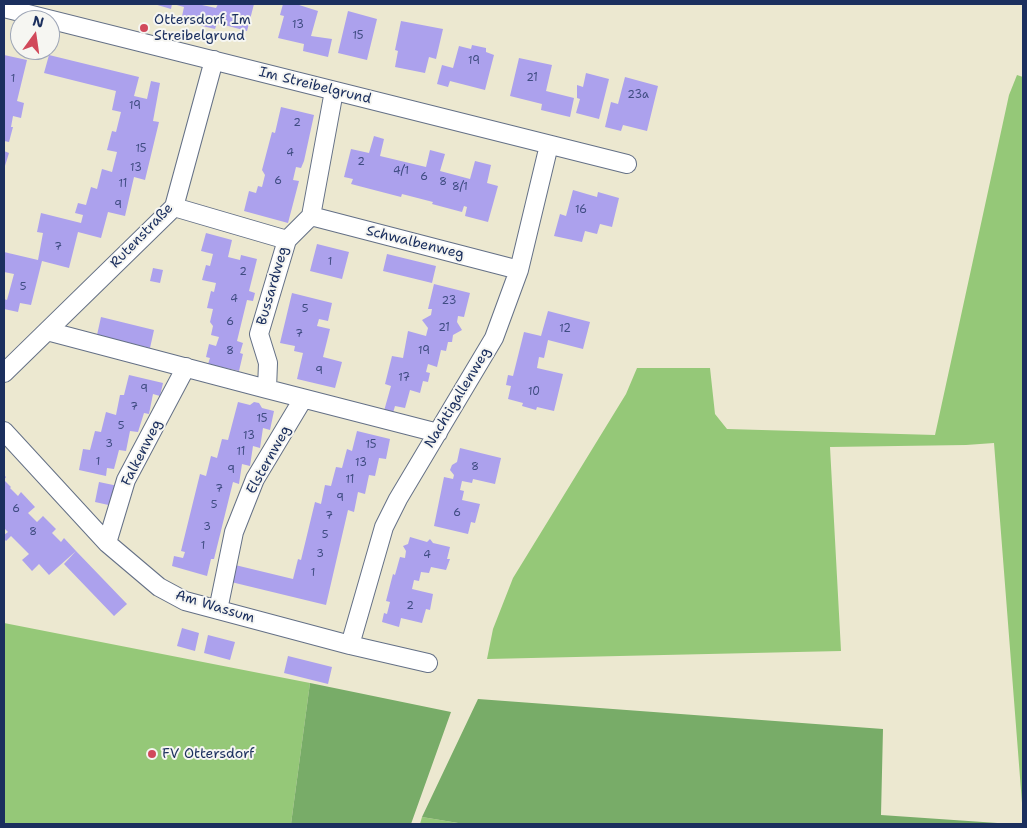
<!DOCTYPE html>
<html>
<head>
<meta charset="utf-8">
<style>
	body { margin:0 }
	#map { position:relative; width:1027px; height:828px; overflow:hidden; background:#ece8d0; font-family:"Shantell Sans",sans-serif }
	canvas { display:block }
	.frame { position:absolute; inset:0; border:5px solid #1b2f5e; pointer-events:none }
	.north { position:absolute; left:10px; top:10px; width:50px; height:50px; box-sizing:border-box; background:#f6f6f2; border:1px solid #9ea6b7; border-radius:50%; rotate:14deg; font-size:14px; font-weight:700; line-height:20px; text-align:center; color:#1b2f5e }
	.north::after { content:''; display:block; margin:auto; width:18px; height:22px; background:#d1495b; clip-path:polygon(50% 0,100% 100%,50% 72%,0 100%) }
</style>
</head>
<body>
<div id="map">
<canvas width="1027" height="828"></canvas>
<div class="frame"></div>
<div class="north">N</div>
</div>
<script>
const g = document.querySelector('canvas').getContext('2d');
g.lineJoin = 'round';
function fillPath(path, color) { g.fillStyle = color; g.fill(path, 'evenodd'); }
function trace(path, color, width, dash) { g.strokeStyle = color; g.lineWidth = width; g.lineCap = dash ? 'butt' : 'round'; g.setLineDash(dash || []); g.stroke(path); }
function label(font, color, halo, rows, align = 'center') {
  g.font = font + ' "Shantell Sans",sans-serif'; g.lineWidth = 4; g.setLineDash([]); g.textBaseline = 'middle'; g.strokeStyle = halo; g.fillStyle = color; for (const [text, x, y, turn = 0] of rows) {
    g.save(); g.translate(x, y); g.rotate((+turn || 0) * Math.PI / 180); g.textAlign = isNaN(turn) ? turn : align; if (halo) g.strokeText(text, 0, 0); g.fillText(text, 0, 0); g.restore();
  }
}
fillPath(new Path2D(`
	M1017,75L1023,77V816L994,443L966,445L830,447L841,651L487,659L493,629L513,578L626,394L637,368H710L715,414L727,429L935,435L1009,95Z
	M4,623L310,683L291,824H4Z
	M422,817L464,824H420Z`), '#95c878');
fillPath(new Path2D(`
	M310,683L451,712L411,824H291Z
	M478,699L883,729L881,815L1012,824H464L422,817Z`), '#78ac68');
fillPath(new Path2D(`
	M154,4H172L171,9Z
	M173,4H202V5L216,8L218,4H254L247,31L217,23L215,29L181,21L184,7Z
	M283,4H296L318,11L311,36L332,39L328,57L303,51L304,44L278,38L284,16L280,15Z
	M348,11L377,19L367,60L338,53Z
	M401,21L443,29L436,59L429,57L425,73L395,67L398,51L395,50Z
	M472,45L486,48V52L494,55L485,90L450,81L448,87L437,84L442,65L453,68L459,46L471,49Z
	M4,55L27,60L17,101L24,103L21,118L13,116L11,127H13L9,142L4,141Z
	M49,55L139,77L134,96L147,99L151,81L160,83L153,121L159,122L145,180L134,177L125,216L108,212L101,238L78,232L69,268L42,261L31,305L20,303L18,312L4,309V299L7,300L14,274L4,272V252L38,260L43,233L37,232L41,213L81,223L83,215L75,213L78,203L86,205L91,187L97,189L102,169L112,172L117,152L107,150L112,131L116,132L121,112L112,110L116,91L44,73Z
	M519,58L552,65L546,91L574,98L570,117L541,110L542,104L510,96Z
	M586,73L609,79L599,119L576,113L580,99L577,98V85L583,87Z
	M625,77L658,86L647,131L623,125L621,131L605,127L611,102L618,104Z
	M281,107L314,115L304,161L301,168L296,167L293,180L299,181L288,223L244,211L249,191L256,193L258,186L262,187L265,175L262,170L272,132L275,133Z
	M374,136L384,139L380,156L426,167L430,150L445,154L440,171L470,179L475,161L491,165L487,183L498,186L488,222L465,216L467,207L464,206L462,212L432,204L433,202L402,194L401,197L351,184L353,179L344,177L351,149L369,153Z
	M4,151L9,153L4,169Z
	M573,190L597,197L598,192L619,198L612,227L600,224L597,234L585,231L582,242L554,236L560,214L566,216Z
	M206,233L232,240L228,257L240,260L241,255L257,259L249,291L255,293L253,301L247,300L237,341L243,343L240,353L243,354L239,371L208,364L210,358L206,357L209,344L216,346L219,337L211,335L213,326L210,322L213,309L207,308L211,291L214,292L216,283L202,280L206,265L210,266L213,254L201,251Z
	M317,244L349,252L342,279L310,271Z
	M387,254L436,266L432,283L383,271Z
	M153,268L163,270L160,283L150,281Z
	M434,284L470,293L464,317L458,316L457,322L462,330L453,335L452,342H448L446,351L441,350L437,367L428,364L426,372L430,373L428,382L423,381L420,393L410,390L405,408L395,406L393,413L384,411L391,386L385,384L392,356L403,358L408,331L426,336L428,328L422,320L431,315L432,309H428Z
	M292,293L332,303L328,321L319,319L317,326L330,329L323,357L342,362L335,388L297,379L303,353L294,351L295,346L280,343Z
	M548,311L590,322L583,349L548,340L544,358L539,357L537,368L563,374L554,411L537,407L536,410L522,406L523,403L508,399L511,386L506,385L508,375L513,376L524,332L541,336Z
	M101,317L154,330L150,348L97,335Z
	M129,375L163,383L160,396L153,394L149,414L144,413L138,432L130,431L126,451L119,450L114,469L107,468L106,476L79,470L83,449L90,450L95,431L101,432L106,412L116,415L120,395H124Z
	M238,402L250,405L254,402L259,403L262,408L274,411L270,430L263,428L260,448L253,446L250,466L242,464L239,484L233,482L214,559H211L207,576L172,566L174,556L183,558L185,552L181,551L200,474L206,476L211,456L217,458L222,439L228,440Z
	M357,431L390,439L386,459L379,458L375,476L369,475L365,494L358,492L354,512L348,510L326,605L227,581L231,564L293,579L298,559L301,560L315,502L321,504L325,485L331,486L336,467L342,468L347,449L352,451Z
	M460,448L501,458L495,484L473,479L472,483L462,481L460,490L464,491L462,500L480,504L475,523L471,522L468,534L434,526L444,477L453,479L454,475L450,470L452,465L457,462Z
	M4,475L6,477L4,480L11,487L10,488L18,496L21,492L35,507L28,513L37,522L43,516L56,529L52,533L61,542L64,538L76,551L49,575L39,564L32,571L22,560L29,554L11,536L6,541L4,539V535L8,532L4,528Z
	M99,482L118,486L113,506L95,502Z
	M410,537L427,542L430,539L433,543L450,547L447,559H450L446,570L431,567L429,573L421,572L419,581L414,580L412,589L433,594L430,610L426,609L422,623L401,618L399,627L382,622L384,613L387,614L390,602L386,601L393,574L395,575L400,557L405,558L406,551L403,546L408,544Z
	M76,551L127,604L114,616L64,564Z
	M182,628L199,633L195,651L177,646Z
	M208,635L235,642L230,660L204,653Z
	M288,656L332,667L328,684L284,673Z`), '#aca1ed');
const minor = new Path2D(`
	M4,8L627,164
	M334,91L311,216L519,270
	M174,207L287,240L259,334L268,363L267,389L438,433
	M287,240L311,216
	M47,331L267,389
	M4,373L174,207L214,60
	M4,431L107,543L159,587L185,601L350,645L428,663
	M107,543L126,480L186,367
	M218,610L234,532L255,479L303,399
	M350,645L384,527L398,499L494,338L519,270L549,145`);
trace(minor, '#647086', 20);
trace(minor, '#fff', 18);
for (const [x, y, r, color] of [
	[144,28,5,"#d1495b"],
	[152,754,5,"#d1495b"]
]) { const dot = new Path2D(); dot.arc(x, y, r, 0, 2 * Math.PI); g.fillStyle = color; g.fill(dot); trace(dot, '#f6f6f2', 2); }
label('11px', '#3f4c82', null, [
	["13",298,25],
	["15",358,36],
	["19",474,61],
	["21",532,78],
	["1",13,79],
	["23a",638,95],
	["19",135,106],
	["2",297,123],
	["15",141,149],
	["4",290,153],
	["2",361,162],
	["13",136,168],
	["4/1",401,171],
	["6",424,177],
	["6",278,181],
	["8",443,182],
	["11",123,184],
	["8/1",460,187],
	["9",118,205],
	["16",581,210],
	["7",58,247],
	["1",330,262],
	["2",243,272],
	["5",23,287],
	["4",234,299],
	["23",449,301],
	["5",305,309],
	["6",230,322],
	["21",444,328],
	["12",565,329],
	["7",299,334],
	["8",230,351],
	["19",424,351],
	["9",319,371],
	["17",404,378],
	["9",144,389],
	["10",534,392],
	["7",134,407],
	["15",262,419],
	["5",121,426],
	["13",249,436],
	["3",109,444],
	["15",371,445],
	["11",241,452],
	["1",98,462],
	["13",361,463],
	["8",475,467],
	["9",231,470],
	["11",350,480],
	["7",219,489],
	["9",340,498],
	["5",214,505],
	["6",16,509],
	["6",457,513],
	["7",329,516],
	["3",207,527],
	["8",33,532],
	["5",325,535],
	["1",203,546],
	["3",320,554],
	["4",427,555],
	["1",313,573],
	["2",410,606]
]);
label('14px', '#1b2f5e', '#f6f6f2', [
	["Ottersdorf, Im",154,20],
	["Streibelgrund",154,36],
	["FV Ottersdorf",162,754]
], 'left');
label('14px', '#1b2f5e', '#f6f6f2', [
	["Im Streibelgrund",315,86,14],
	["Rutenstraße",142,236,-46],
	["Schwalbenweg",415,243,14],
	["Bussardweg",273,286,-74],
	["Nachtigallenweg",458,398,-59],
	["Falkenweg",142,453,-63],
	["Elsternweg",269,460,-61],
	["Am Wassum",215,607,17]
]);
</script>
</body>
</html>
